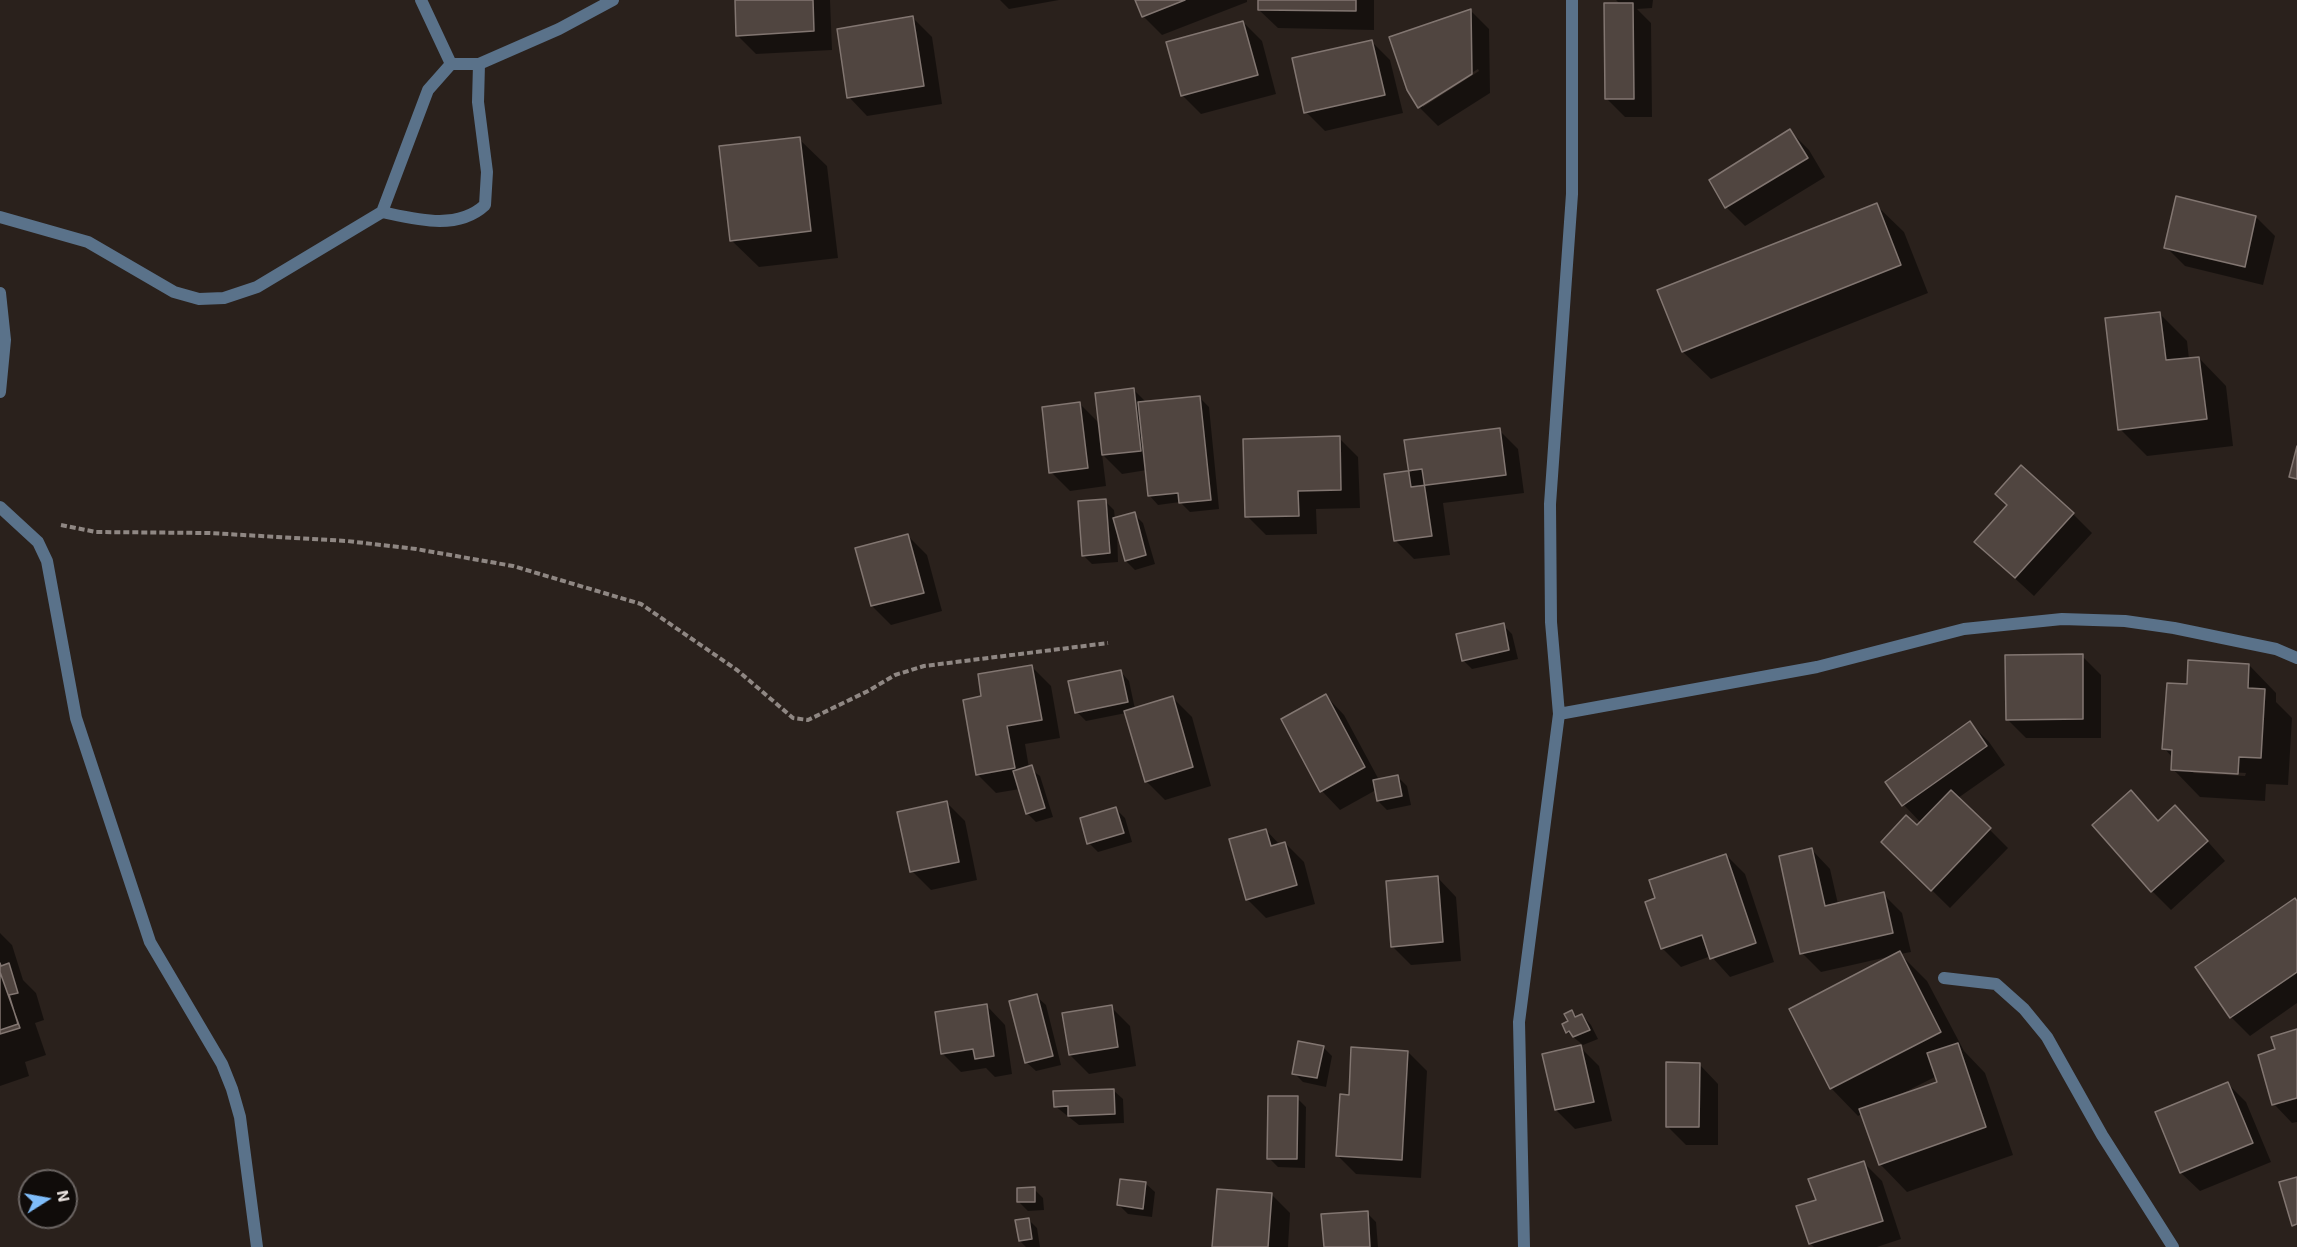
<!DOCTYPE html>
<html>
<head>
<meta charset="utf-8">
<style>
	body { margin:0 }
	#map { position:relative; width:2297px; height:1247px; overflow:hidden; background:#2a211c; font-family:"Exo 2",sans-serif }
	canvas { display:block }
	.north { position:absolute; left:18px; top:1169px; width:60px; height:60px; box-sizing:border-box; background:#100c0a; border:2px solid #6a6462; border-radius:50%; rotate:79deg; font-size:16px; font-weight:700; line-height:24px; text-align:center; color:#f0e9e6 }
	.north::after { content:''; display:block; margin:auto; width:21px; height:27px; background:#7fbdfa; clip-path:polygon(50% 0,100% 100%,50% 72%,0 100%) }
</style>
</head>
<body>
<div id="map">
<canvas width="2297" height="1247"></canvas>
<div class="north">N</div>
</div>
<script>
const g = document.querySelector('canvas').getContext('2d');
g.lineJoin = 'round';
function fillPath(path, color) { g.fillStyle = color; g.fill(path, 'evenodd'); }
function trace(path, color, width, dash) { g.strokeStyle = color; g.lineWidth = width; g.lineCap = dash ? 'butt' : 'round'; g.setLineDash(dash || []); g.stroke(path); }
fillPath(new Path2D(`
	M736,0H830L832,50L756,54L738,36Z
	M1000,0H1059L1009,9Z
	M1137,0H1247V2L1162,35L1143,16Z
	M1259,0H1374V30L1278,28L1259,10Z
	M1616,0H1653L1652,8L1637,9L1651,23L1652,117H1625L1606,98L1620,4Z
	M1470,10L1489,29L1490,93L1438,126L1419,107L1408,90ZM1478,69L1479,71L1423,107V103Z
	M913,18L932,37L942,104L867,116L849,97Z
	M1243,22L1262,41L1276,94L1201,114L1182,95Z
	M1371,41L1390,60L1403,113L1325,131L1306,112Z
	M1790,131L1809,150L1825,177L1745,226L1727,208L1711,181Z
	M799,139L827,166L838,258L759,267L731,240Z
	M1876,205L1904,232L1928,293L1711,379L1683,352L1659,291Z
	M2256,217L2275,236L2263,285L2185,266L2166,247Z
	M2159,313L2187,341L2189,359L2199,358L2226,386L2233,446L2147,456L2120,429Z
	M1133,389L1147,403L1200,398L1209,407L1219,509L1190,512L1180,502L1158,505L1149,495L1147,470L1122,474L1102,454L1106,486L1070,491L1051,472L1080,404L1100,424Z
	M1499,430L1518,449L1524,493L1443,503L1450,555L1414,559L1395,540L1410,472Z
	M1339,438L1358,457L1360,508L1316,509L1317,534L1266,535L1247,516Z
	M1105,501L1114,510L1115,519L1134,514L1143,523L1155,564L1135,570L1126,561L1117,529L1118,562L1092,564L1083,555Z
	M2008,506L2073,514L2092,533L2034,596L1995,560Z
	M908,536L927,555L942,611L891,625L872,606Z
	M1503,625L1512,634L1518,659L1472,669L1463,660Z
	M2082,656L2101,675V738H2026L2007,719Z
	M2249,665L2276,693V702L2292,718L2288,785L2266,784L2265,801L2200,797L2173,769V758L2164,748L2188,686ZM2190,770L2246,773L2245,776L2194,773Z
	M1032,667L1051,686L1060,738L1025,744L1029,768L1040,776L1053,817L1036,822L1027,813L1020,789L996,793L977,774Z
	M1120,671L1129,681L1135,709L1173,698L1192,717L1211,786L1165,800L1146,781L1126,713L1086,721L1077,712Z
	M1326,696L1344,715L1379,780L1398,777L1407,786L1411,805L1387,810L1378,801L1376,790L1340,810L1322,791L1283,719Z
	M1970,723L1989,742L2005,765L1958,798L2008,848L1950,908L1883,842L1921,823L1904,805L1887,782Z
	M2131,792L2159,822L2194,826L2225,861L2171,910L2152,891Z
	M946,802L965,821L977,880L931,890L912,871Z
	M1115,808L1125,818L1132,842L1098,852L1089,843Z
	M1266,830L1280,845L1285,843L1304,862L1315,904L1266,918L1247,899Z
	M1812,850L1830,869L1838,904L1883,894L1902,913L1911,952L1900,954L1927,981L1964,1051L1985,1073L2013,1155L1907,1192L1880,1164L1862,1114L1858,1116L1831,1088L1892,956L1821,972L1802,953ZM1937,1076L1939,1083L1903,1095V1093Z
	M1726,855L1745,874L1774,962L1730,977L1711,956L1681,967L1662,948L1657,899Z
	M1438,878L1456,897L1461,961L1411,965L1392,946Z
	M2297,902V1003L2250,1036L2231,1017L2197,968Z
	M0,933L12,945L23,980L36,993L44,1020L35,1023L46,1055L25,1062L29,1076L0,1086Z
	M1036,996L1046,1005L1061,1065L1036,1071L1026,1062Z
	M987,1006L1005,1025L1012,1074L995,1077L986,1068L961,1072L942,1053Z
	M1111,1007L1130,1026L1136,1066L1089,1074L1070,1055Z
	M1572,1012L1578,1017L1582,1015L1591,1025L1598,1039L1583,1045L1567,1032Z
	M2297,1031V1122L2292,1123L2274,1104Z
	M1323,1047L1332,1056L1326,1087L1303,1082L1294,1073Z
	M1580,1047L1599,1066L1612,1121L1575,1129L1556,1110Z
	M1408,1052L1427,1071L1421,1178L1356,1174L1337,1155L1350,1096Z
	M1700,1065L1718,1084V1145H1686L1667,1126Z
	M2227,1083L2246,1102L2271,1162L2200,1191L2181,1173L2157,1113Z
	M1113,1090L1123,1099L1124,1123L1079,1125L1055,1106Z
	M1297,1098L1306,1107L1305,1168L1278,1167L1269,1158Z
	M1863,1162L1882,1181L1901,1239L1877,1247H1814L1810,1243L1817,1201Z
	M1145,1183L1155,1192L1152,1217L1128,1214L1119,1205Z
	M1034,1189L1043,1198L1044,1210L1028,1211L1019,1202Z
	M1271,1194L1290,1213L1288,1247H1214Z
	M1367,1213L1376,1222L1378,1247H1325Z
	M1028,1219L1037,1228L1040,1247H1026L1020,1241Z`), '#0007');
const building = new Path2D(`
	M735,0H813L814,31L736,36Z
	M1135,0H1185L1142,17Z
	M1258,0H1356V11L1258,10Z
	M1604,3H1633L1634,99H1605Z
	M1471,9L1472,74L1418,108L1407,90L1389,37Z
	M913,16L924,86L847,98L837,29Z
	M1243,21L1258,75L1181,96L1166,42Z
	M1372,40L1385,95L1304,113L1292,58Z
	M1790,129L1808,158L1725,208L1709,180Z
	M800,137L811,231L730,241L719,146Z
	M2176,196L2256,216L2245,267L2164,248Z
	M1877,203L1901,265L1682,352L1657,290Z
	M2160,312L2166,360L2199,357L2207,419L2118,430L2105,318Z
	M1134,388L1141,451L1102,455L1095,393Z
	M1200,396L1211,500L1179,503L1178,493L1148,496L1138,402Z
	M1080,402L1088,468L1049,473L1042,407Z
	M1500,428L1506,475L1411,487L1404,440Z
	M1340,436L1341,490L1298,491L1299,516L1245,517L1243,439Z
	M2297,446V479L2289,477Z
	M2021,465L2074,513L2015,578L1974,542L2007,505L1995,494Z
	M1422,469L1432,536L1394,541L1384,474Z
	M1106,499L1110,553L1082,556L1078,501Z
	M1135,512L1146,555L1125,561L1113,518Z
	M908,534L924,593L871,606L855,548Z
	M1504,623L1509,650L1462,661L1456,634Z
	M2083,654V719L2006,720L2005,655Z
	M2188,660L2249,664L2248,688L2265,689L2261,758L2239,757L2238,774L2171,770L2172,750L2162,749L2167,683L2187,684Z
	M1032,665L1042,720L1007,726L1015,768L976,775L963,700L981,696L978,674Z
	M1121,670L1128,702L1075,713L1068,681Z
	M1326,694L1365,767L1320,792L1281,719Z
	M1173,696L1193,767L1145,782L1124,711Z
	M1970,721L1987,746L1902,806L1885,782Z
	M1032,765L1045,808L1026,814L1013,771Z
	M1398,775L1402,796L1377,801L1373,780Z
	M1951,790L1991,828L1931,891L1881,842L1906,815L1917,825Z
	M2131,790L2158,821L2175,805L2208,841L2151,892L2092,825Z
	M947,801L959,862L910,872L897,812Z
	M1116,807L1124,833L1087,844L1080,818Z
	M1266,829L1271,846L1285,842L1297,885L1246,900L1229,839Z
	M1812,848L1825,906L1884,892L1893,933L1800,954L1779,856Z
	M1726,854L1756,943L1710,959L1702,935L1661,949L1645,902L1655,898L1649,880Z
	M1438,876L1443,942L1391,947L1386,881Z
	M2295,898L2297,901V972L2230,1018L2195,967Z
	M1900,951L1941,1032L1830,1089L1789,1009Z
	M0,963L1,966L9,963L18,993L9,995L18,1024L0,1030Z
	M0,972L20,1028L0,1034Z
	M1037,994L1053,1056L1025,1063L1009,1001Z
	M987,1004L994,1056L975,1059L973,1049L941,1054L935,1012Z
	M1112,1005L1118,1047L1069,1055L1062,1013Z
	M1572,1010L1575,1017L1582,1014L1590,1030L1573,1037L1569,1031L1566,1033L1562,1024L1568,1021L1564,1014Z
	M2297,1029V1098L2272,1105L2258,1055L2275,1049L2271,1037Z
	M1298,1041L1324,1046L1317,1078L1292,1074Z
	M1958,1043L1986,1127L1879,1165L1859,1109L1937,1082L1927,1053Z
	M1581,1045L1594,1102L1555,1110L1542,1054Z
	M1351,1047L1408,1051L1402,1160L1336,1156L1340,1094L1349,1095Z
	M1666,1062L1700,1063L1699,1127H1666Z
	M2228,1082L2253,1143L2180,1173L2155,1112Z
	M1114,1089L1115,1114L1068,1116V1106L1054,1107L1053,1091Z
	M1268,1096H1298L1297,1159H1267Z
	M1864,1161L1883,1221L1809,1244L1796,1206L1816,1200L1808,1179Z
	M2297,1177V1224L2292,1226L2279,1182Z
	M1120,1179L1146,1182L1143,1209L1117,1205Z
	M1035,1187V1202H1017V1188Z
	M1217,1189L1272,1193L1268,1247H1212Z
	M1368,1211L1370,1247H1324L1321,1214Z
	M1029,1218L1032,1239L1019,1241L1015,1220Z`);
fillPath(building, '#504540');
trace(building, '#827671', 1.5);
trace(new Path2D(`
	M61,525L96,532L209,533L347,541L416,549L513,566L641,604L737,670L793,718L808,720L868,691L895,675L924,666L1108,643`), '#8f8783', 4, [6, 3]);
trace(new Path2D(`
	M451,64H479L559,29L613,0
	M382,212C415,219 457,231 485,205L487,172L478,102L479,64
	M0,217L88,242L174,292L199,299L224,298L257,287L382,212L428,90L451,64L421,0
	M0,293L5,340L0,392
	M0,507L38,542L47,561L76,718L150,942L222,1064L232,1089L240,1117L257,1247
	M1559,714L1817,667L1964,629L2062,619L2125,621L2174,628L2276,649L2297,658
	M1944,978L1996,984L2024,1009L2047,1037L2102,1135L2173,1247
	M1524,1247L1519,1022L1559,714L1551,622L1550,504L1572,194V0`), '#5a728a', 12);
</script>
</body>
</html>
